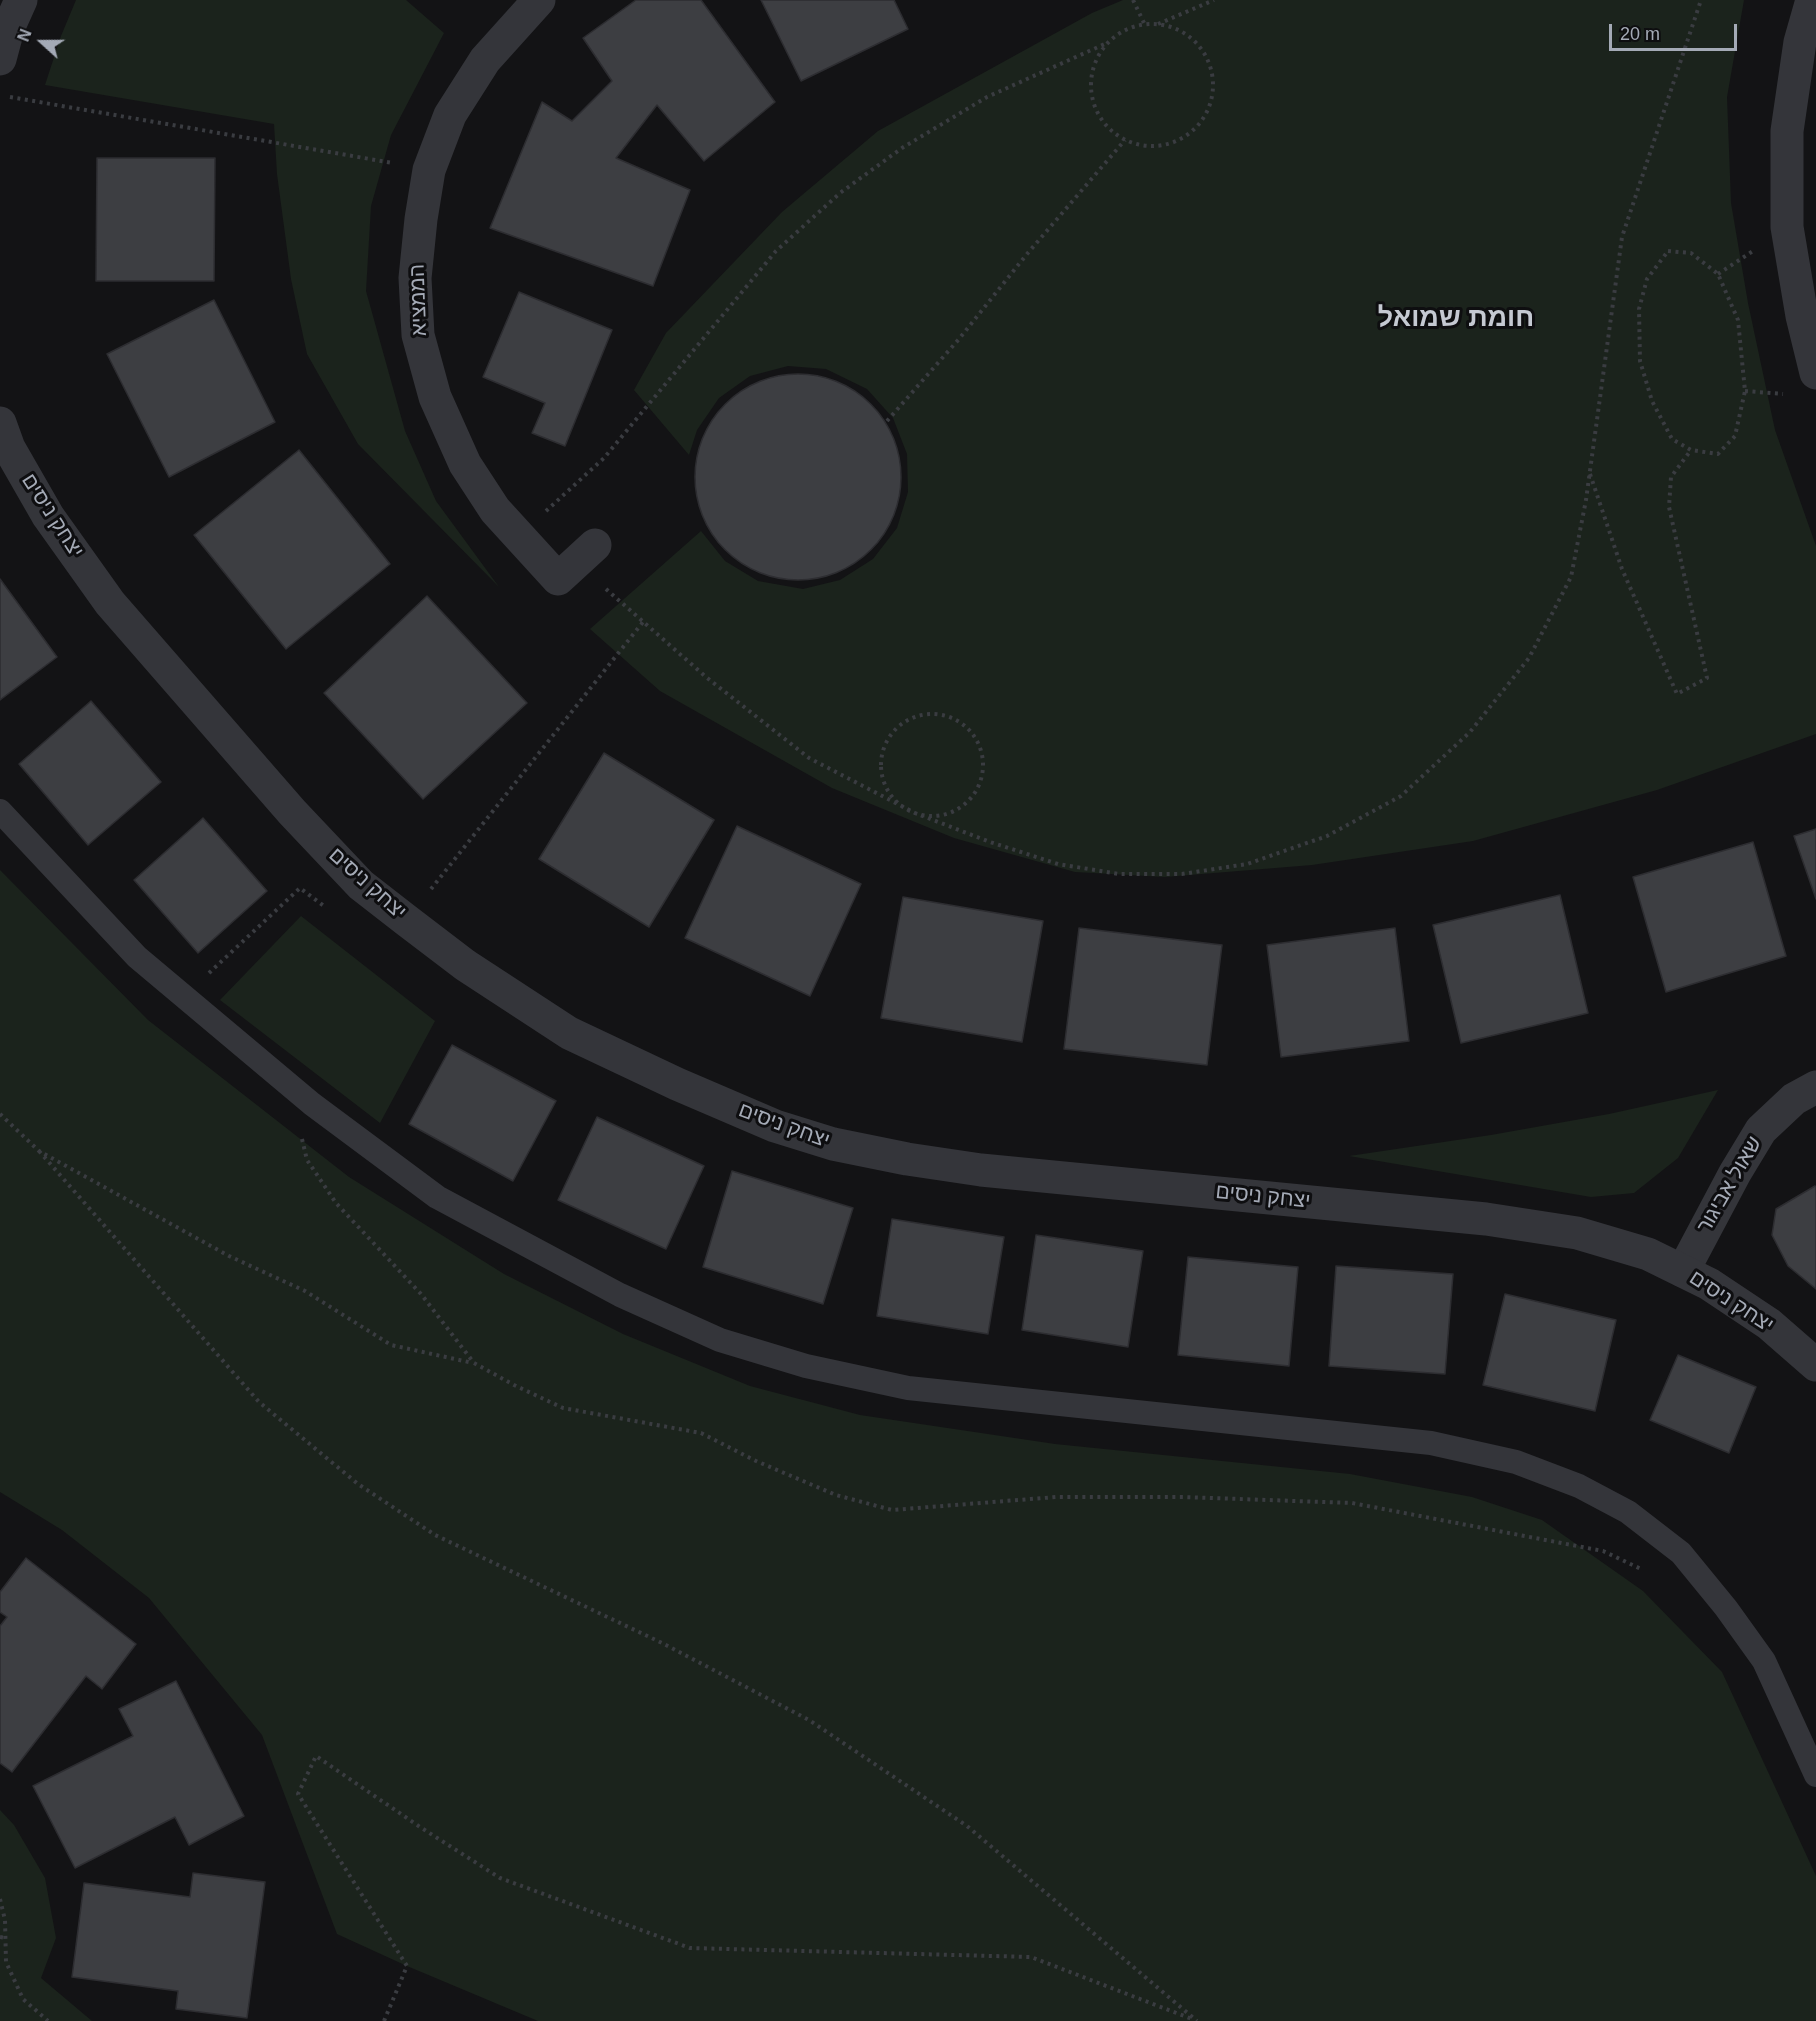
<!DOCTYPE html>
<html>
<head>
<meta charset="utf-8">
<style>
	body { margin:0 }
	#map { position:relative; width:1816px; height:2021px; overflow:hidden; background:#131315; font-family:Helvetica,sans-serif }
	canvas { display:block }
	.north { position:absolute; left:12px; top:12px; width:60px; height:60px; -webkit-text-stroke:4px #0e0e10; paint-order:stroke; rotate:291deg; font-size:16px; font-weight:700; line-height:24px; text-align:center; color:#a4aab6 }
	.north::after { content:''; display:block; margin:auto; width:21px; height:27px; background:#a4aab6; clip-path:polygon(50% 0,100% 100%,50% 72%,0 100%) }
	.scale { position:absolute; left:1609px; top:24px; width:128px; height:27px; box-sizing:border-box; border:3px solid #a4aab6; border-top:0; padding-left:8px; font-size:18px; line-height:21px; white-space:nowrap; color:#a4aab6; -webkit-text-stroke:4px #0e0e10; paint-order:stroke }
</style>
</head>
<body>
<div id="map">
<canvas width="1816" height="2021"></canvas>
<div class="north">N</div>
<div class="scale">20 m</div>
</div>
<script>
const g = document.querySelector('canvas').getContext('2d');
g.lineJoin = 'round';
function fillPath(path, color) { g.fillStyle = color; g.fill(path, 'evenodd'); }
function trace(path, color, width, dash) { g.strokeStyle = color; g.lineWidth = width; g.lineCap = dash ? 'butt' : 'round'; g.setLineDash(dash || []); g.stroke(path); }
function label(font, color, halo, rows, align = 'center') {
  g.font = font + ' Helvetica,Heebo,sans-serif'; g.lineWidth = 6; g.setLineDash([]); g.textBaseline = 'middle'; g.strokeStyle = halo; g.fillStyle = color; for (const [text, x, y, turn = 0] of rows) {
    g.save(); g.translate(x, y); g.rotate((+turn || 0) * Math.PI / 180); g.textAlign = isNaN(turn) ? turn : align; if (halo) g.strokeText(text, 0, 0); g.fillText(text, 0, 0); g.restore();
  }
}
fillPath(new Path2D(`
	M76,0H406L444,33L391,135L371,206L366,291L405,431L436,501L499,587L358,444L307,354L291,279L277,174L274,124L45,85L61,36Z
	M1123,0H1744L1727,97L1731,203L1748,303L1775,430L1816,546V734L1657,790L1473,841L1312,865L1165,877L1075,872L954,838L832,788L660,691L590,629L701,531L725,561L758,581L803,589L840,580L873,559L897,528L908,492L907,454L893,418L867,389L826,369L788,366L750,376L719,398L697,430L689,455L634,390L666,333L782,212L878,131L1092,13Z
	M0,870L148,1020L349,1177L504,1274L623,1334L750,1386L860,1415L1055,1444L1350,1474L1472,1497L1542,1520L1643,1591L1722,1672L1816,1876V2021H538L407,1966L337,1934L262,1735L149,1598L62,1530L0,1492Z
	M301,916L435,1021L380,1123L220,1000Z
	M1718,1090L1678,1158L1634,1193L1591,1197L1349,1156L1491,1135L1609,1114Z
	M0,1810L14,1825L45,1878L56,1938L41,1978L92,2021H0Z`), '#1b231c');
const building = new Path2D(`
	M636,0H701L775,102L704,161L657,105L616,158L690,190L653,286L490,228L542,102L572,121L612,81L583,38Z
	M761,0H894L908,29L801,81Z
	M97,158H215L214,281H96Z
	M519,292L612,330L565,446L532,433L545,403L483,377Z
	M214,300L275,422L169,477L107,354Z
	M695 477a103 103 0 1 1 206 0a103 103 0 1 1-206 0Z
	M299,450L390,564L286,649L194,535Z
	M0,579L57,657L0,700Z
	M427,596L527,703L423,799L324,693Z
	M91,701L161,782L88,845L19,764Z
	M604,753L714,820L649,927L539,859Z
	M203,818L267,891L198,953L134,880Z
	M737,826L861,884L810,996L685,938Z
	M1816,829V899L1794,836Z
	M1753,842L1786,956L1666,992L1633,877Z
	M1560,895L1588,1013L1461,1043L1433,925Z
	M903,897L1043,921L1022,1042L881,1018Z
	M1079,928L1222,945L1207,1065L1064,1049Z
	M1395,928L1409,1041L1281,1057L1267,945Z
	M452,1045L556,1101L513,1181L409,1124Z
	M597,1117L704,1166L666,1249L558,1200Z
	M732,1171L853,1208L823,1304L703,1267Z
	M1815,1186L1816,1187V1289L1788,1266L1772,1235L1776,1209Z
	M892,1219L1004,1237L988,1334L877,1316Z
	M1036,1235L1143,1251L1128,1347L1022,1330Z
	M1188,1257L1298,1267L1289,1366L1178,1355Z
	M1336,1266L1453,1274L1445,1374L1329,1366Z
	M1505,1294L1616,1320L1595,1411L1483,1385Z
	M1678,1355L1756,1387L1729,1453L1650,1420Z
	M26,1558L136,1644L102,1689L86,1676L12,1772L0,1763V1626L7,1617L0,1612V1592Z
	M176,1681L244,1816L189,1845L175,1817L75,1868L33,1786L133,1736L119,1709Z
	M193,1873L265,1882L247,2018L176,2009L178,1991L72,1977L84,1883L190,1897Z`);
fillPath(building, '#3d3e42');
trace(building, '#2d2d31', 1.5);
trace(new Path2D(`
	M1133,0L1145,25
	M1158,24L1214,0
	M1091 85a61 61 0 1 1 122 0a61 61 0 1 1-122 0Z
	M10,97L393,163
	M1668,251L1691,253L1718,274L1738,320L1745,391L1735,436L1718,454L1691,450L1672,439L1652,401L1640,361L1639,309L1647,279Z
	M1718,274L1753,251
	M1745,391L1783,394
	M887,421L959,339L1027,254L1125,140
	M1590,474L1622,569L1677,694L1707,678L1669,507L1671,477L1691,450
	M546,511L604,458L776,251L840,193L902,148L987,97L1107,43
	M606,589L706,677L809,758L915,813L990,842L1058,864L1119,874H1182L1247,864L1327,836L1401,796L1470,732L1529,658L1571,577L1586,500L1622,237L1701,0
	M881 765a51 51 0 1 1 102 0a51 51 0 1 1-102 0Z
	M431,889L643,622
	M209,973L300,888L324,906
	M0,1114L39,1151L229,1256L305,1291L391,1345L473,1363
	M302,1139L307,1160L336,1203L421,1294L474,1363L514,1385L563,1408L701,1433L756,1461L836,1495L892,1510L1056,1497H1183L1352,1503L1603,1551L1641,1569
	M39,1151L259,1402L358,1484L435,1535L662,1643L809,1720L967,1826L1197,2021
	M0,1899L5,1920L6,1962L23,1999L48,2021
	M0,1937L6,1938
	M384,2021L407,1966L298,1794L316,1756L420,1827L500,1878L690,1948L1031,1957L1192,2019`), '#3a3c41', 4, [3, 4.5]);
trace(new Path2D(`
	M0,811L137,957L312,1104L437,1197L620,1295L720,1340L806,1366L908,1388L1431,1443L1516,1462L1579,1486L1628,1512L1681,1553L1726,1608L1764,1661L1816,1775`), '#34353a', 24);
trace(new Path2D(`
	M539,0L485,60L450,115L429,170L421,219L415,278L418,335L435,397L465,464L495,510L558,579L595,545
	M1812,0L1800,42L1787,131V227L1802,316L1816,373
	M1683,1271L1735,1173L1761,1130L1794,1099L1816,1087`), '#34353a', 33);
trace(new Path2D(`
	M0,59L8,29L21,0
	M0,423L9,448L48,516L110,603L292,812L361,885L406,920L465,965L569,1033L677,1084L775,1126L833,1144L907,1159L981,1170L1486,1219L1577,1233L1648,1254L1709,1284L1769,1324L1816,1365`), '#34353a', 33);
label('21px', '#a4aab6', '#0e0e10', [
	["הממציא",419,300,-92],
	["יצחק ניסים",52,516,57],
	["יצחק ניסים",367,884,42],
	["יצחק ניסים",784,1126,20],
	["שאול אביגור",1730,1185,-60],
	["יצחק ניסים",1263,1197,6],
	["יצחק ניסים",1731,1302,33]
]);
label('bold 27px', '#c5c9d2', '#0e0e10', [
	["חומת שמואל",1456,319]
]);
</script>
</body>
</html>
